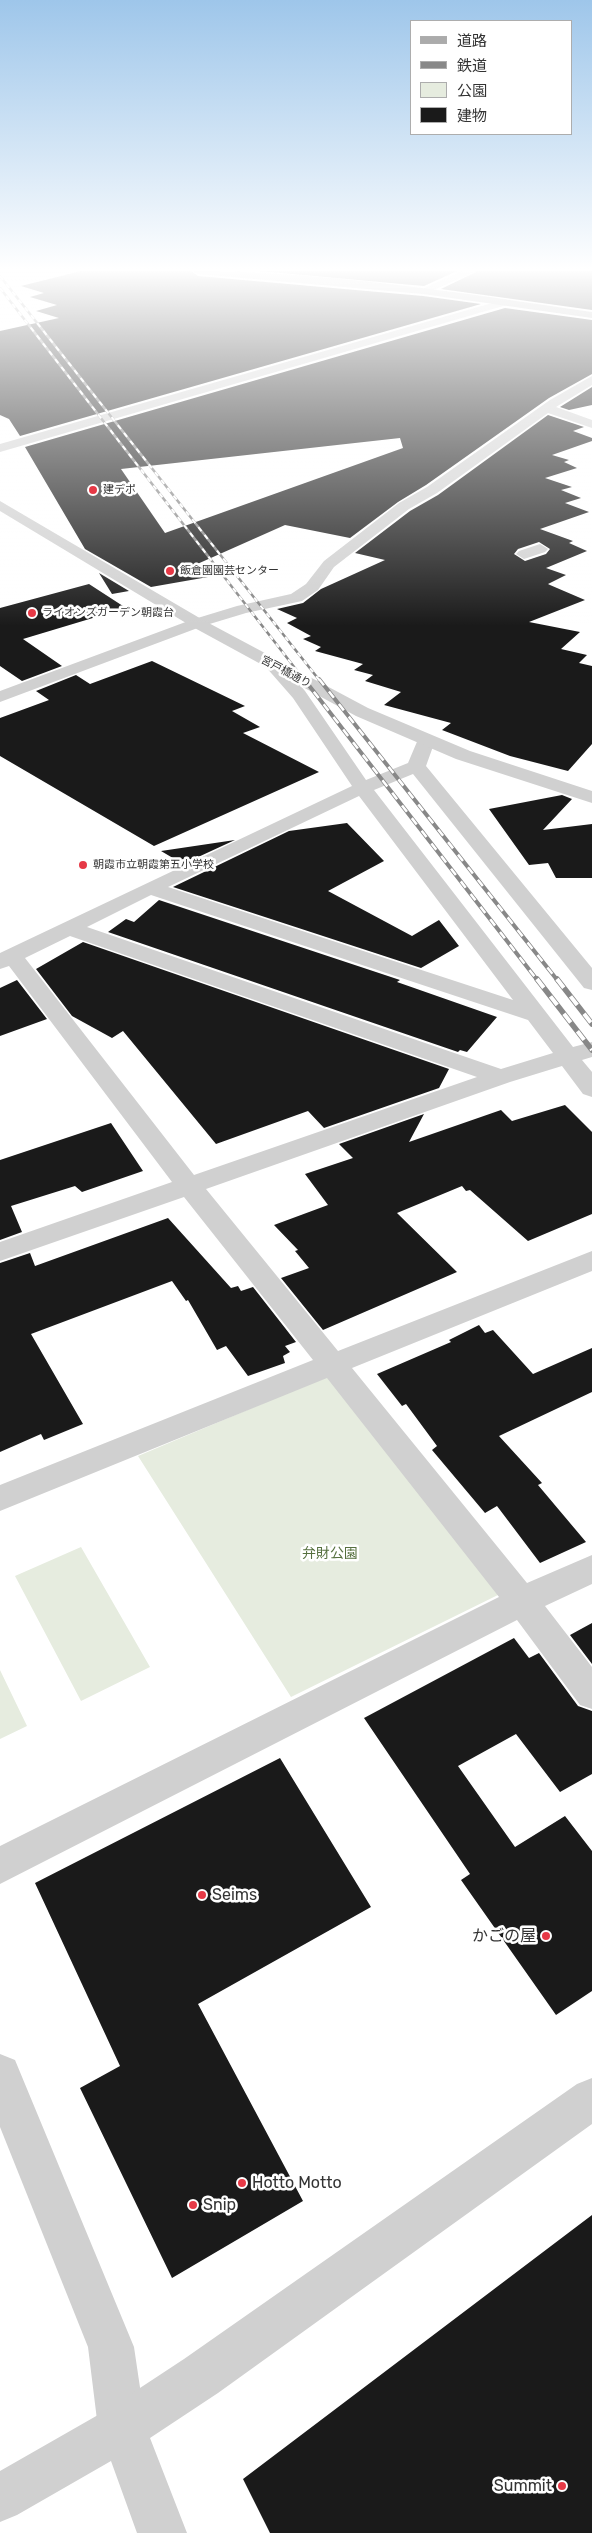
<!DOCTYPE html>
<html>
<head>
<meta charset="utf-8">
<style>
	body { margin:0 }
	#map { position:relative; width:592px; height:2533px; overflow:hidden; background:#fff; font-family:Rubik,"Noto Sans JP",sans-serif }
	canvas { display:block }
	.legend { position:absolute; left:410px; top:20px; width:162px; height:115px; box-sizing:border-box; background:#fff; border:1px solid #adadad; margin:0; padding:6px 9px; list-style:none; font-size:15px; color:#333 }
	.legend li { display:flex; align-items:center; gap:10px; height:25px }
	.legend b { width:25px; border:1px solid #adadad }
</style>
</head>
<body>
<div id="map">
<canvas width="592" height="2533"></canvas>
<ul class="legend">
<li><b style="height:6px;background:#ababab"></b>道路</li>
<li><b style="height:6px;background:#888"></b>鉄道</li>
<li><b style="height:14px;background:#e6ecdf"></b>公園</li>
<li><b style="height:14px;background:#1a1a1a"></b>建物</li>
</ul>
</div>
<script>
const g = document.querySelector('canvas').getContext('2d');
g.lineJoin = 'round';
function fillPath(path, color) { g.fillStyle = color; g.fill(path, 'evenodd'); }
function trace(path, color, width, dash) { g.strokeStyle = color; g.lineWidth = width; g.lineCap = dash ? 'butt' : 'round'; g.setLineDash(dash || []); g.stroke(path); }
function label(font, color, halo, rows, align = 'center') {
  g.font = font + ' Rubik,"Noto Sans JP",sans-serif'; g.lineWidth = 5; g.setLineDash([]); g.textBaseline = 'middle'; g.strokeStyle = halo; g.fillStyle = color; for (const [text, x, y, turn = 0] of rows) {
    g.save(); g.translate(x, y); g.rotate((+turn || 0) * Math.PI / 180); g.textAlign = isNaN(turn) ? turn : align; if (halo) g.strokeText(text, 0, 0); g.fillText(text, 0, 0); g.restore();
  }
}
fillPath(new Path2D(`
	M328,1376L502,1593L291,1697L138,1456Z
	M81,1547L150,1667L81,1701L15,1576Z
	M0,1670L27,1726L0,1739Z`), '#e6ecdf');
fillPath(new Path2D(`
	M81,271H191L198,276L423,296L481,304L20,436L9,419L0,415V331L59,318L36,311L57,305L30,297L44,293L21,286Z
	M259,271H457L424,286Z
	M478,271H592V310L441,289Z
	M505,308L592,320V374L549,398L426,485L398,502L350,538L285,525L195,565L208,577L151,587L85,549L25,447ZM400,438L403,448L165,533L121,469Z
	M592,387V405L569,410L560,407Z
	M548,415L584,427L573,431L592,438V441L552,455L569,460L564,462L577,468L545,478L572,487L561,490L581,498L565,503L589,512L540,529L573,541L569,543L587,551L546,568L566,575L548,584L550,585L585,600L529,622L580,632L561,649L587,655L579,663L592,666V744L568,771L510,756L442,730L451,723L384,705L401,692L365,681L373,675L354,670L363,664L315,651L321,647L303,639L311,636L287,623L297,618L277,609L303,603L321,589L385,560L355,553L410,511L438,495ZM539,542L550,549L546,554L525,561L514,554L518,549Z
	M99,573L129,591L112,594Z
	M89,584L126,608L23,639L62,666L22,681L0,666V608Z
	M152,661L245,706L232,711L260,727L243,733L319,772L154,846L0,756V718L49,700L36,691L76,675L90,684Z
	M562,795L572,799L543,830L592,824V878H556L548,863L529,865L489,809Z
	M347,823L384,861L328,891L412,936L439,920L459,946L421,968L173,887L289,831Z
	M235,840L183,864L161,851Z
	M159,900L400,980L397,982L497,1017L467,1052L460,1050L458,1052L108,932L126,919L134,922Z
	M83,942L449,1069L439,1088L324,1128L308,1111L216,1144L123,1031L112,1038L72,1016L36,969Z
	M17,980L47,1019L0,1036V988Z
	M565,1105L592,1132V1214L528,1241L470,1190L466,1191L462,1186L397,1213L457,1272L323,1330L281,1278L309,1268L295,1251L298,1250L274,1225L328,1205L305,1174L353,1158L339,1144L424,1114L409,1142L501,1110L512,1121Z
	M111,1123L143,1171L82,1192L75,1186L11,1206L22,1232L0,1240V1160Z
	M168,1218L231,1288L238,1286L241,1291L253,1287L296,1342L285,1346L290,1352L283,1356L285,1363L248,1376L226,1346L217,1350L188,1300L186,1301L172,1281L31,1334L83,1424L44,1440L41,1434L0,1452V1263L30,1253L35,1266Z
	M479,1325L485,1333L493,1330L533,1374L592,1348V1392L499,1436L542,1483L538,1485L586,1542L540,1563L497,1506L485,1513L432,1450L437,1446L406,1404L402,1406L377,1374L451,1342L449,1340Z
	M592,1623V1664L570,1635Z
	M514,1638L529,1658L539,1653L578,1706L592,1711V1774L560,1792L516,1734L458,1766L515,1847L565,1816L592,1851V1991L556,2015L461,1880L470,1874L364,1718Z
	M280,1758L371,1907L198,2004L303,2201L172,2278L80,2088L120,2066L35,1883Z
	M592,2215V2533H270L243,2479Z`), '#1a1a1a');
fillPath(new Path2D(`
	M462,271H476L427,293H419L418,291Z
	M592,376V385L556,407L592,420V428L548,413L437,493L409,509L334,567L318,590L302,601L246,613L203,626L0,702V691L191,620L237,606L291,594L306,584L324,561L399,503L427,487L550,400Z
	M540,544L548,549L545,552L524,559L516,554L519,551Z
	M274,661L280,662L305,691L366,780L408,763L419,737H433L435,741L426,766L592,968V990L584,988L413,774L374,790L573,1047L592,1042V1057L582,1060L592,1072V1097L583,1094L562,1066L510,1082L206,1189L338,1351L592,1251V1271L352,1368L527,1583L592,1555V1584L545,1606L592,1667V1709L580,1705L517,1620L0,1884V1846L499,1597L327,1378L0,1511V1485L313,1360L184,1197L0,1261V1242L172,1182L9,966L0,969V953L352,786L293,698L265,666L268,662ZM359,796L513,1000L168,887ZM151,895L528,1020L553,1053L501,1069L87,927ZM70,936L477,1077L194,1175L25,958Z
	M0,2054L15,2060L134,2347L146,2428L139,2445L122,2452L105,2445L98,2428L88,2347L0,2127Z`), '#d0d0d0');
fillPath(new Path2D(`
	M506,299L511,302L510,304L0,452V444Z
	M0,501L203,620L368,708L470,751L592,791V803L456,759L356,716L191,626L0,511Z
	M592,2078V2124L218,2393L150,2438L187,2533H137L111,2461L17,2515L0,2522V2471L105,2411L184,2359L577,2084Z`), '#d0d0d0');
fillPath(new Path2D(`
	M193,271C325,271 461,293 592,312V318L423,294L198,274Z`), '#ababab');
const railFar2 = new Path2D(`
	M0,276L320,681
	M0,288L305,681`);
const railFar1 = new Path2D(`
	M304,679L538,981
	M319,679L558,981`);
const rail = new Path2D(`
	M537,979L592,1050
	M557,979L592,1024`);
trace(railFar2, '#888', 2.5);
trace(railFar1, '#888', 4);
trace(rail, '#888', 5.5);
trace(railFar2, '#fff', 2, [5]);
trace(railFar1, '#fff', 2.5, [8]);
trace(rail, '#fff', 4, [11]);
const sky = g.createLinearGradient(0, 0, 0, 626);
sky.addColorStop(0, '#9ec6ea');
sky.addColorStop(0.43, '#fff');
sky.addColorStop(1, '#ffffff00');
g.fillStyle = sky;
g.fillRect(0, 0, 592, 626);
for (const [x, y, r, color] of [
	[93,490,5,"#e63946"],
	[170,571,5,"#e63946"],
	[32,613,5,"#e63946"],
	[83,865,5,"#e63946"],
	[202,1895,5,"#e63946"],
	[546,1936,5,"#e63946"],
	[242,2183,5,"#e63946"],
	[193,2205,5,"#e63946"],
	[562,2486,5,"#e63946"]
]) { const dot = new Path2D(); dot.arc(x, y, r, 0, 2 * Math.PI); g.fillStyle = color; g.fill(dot); trace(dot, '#fff', 2); }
label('11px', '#333', '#fff', [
	["建デポ",103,490],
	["飯倉園園芸センター",180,571],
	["ライオンズガーデン朝霞台",42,613],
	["朝霞市立朝霞第五小学校",93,865]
], 'left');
label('11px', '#333', '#fff', [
	["宮戸橋通り",286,672,28]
]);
label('14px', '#56703f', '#fff', [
	["弁財公園",330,1554]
]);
label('16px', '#333', '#fff', [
	["Seims",212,1895],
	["かごの屋",536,1936,"right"],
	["Hotto Motto",252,2183],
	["Snip",203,2205],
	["Summit",552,2486,"right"]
], 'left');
</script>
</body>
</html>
